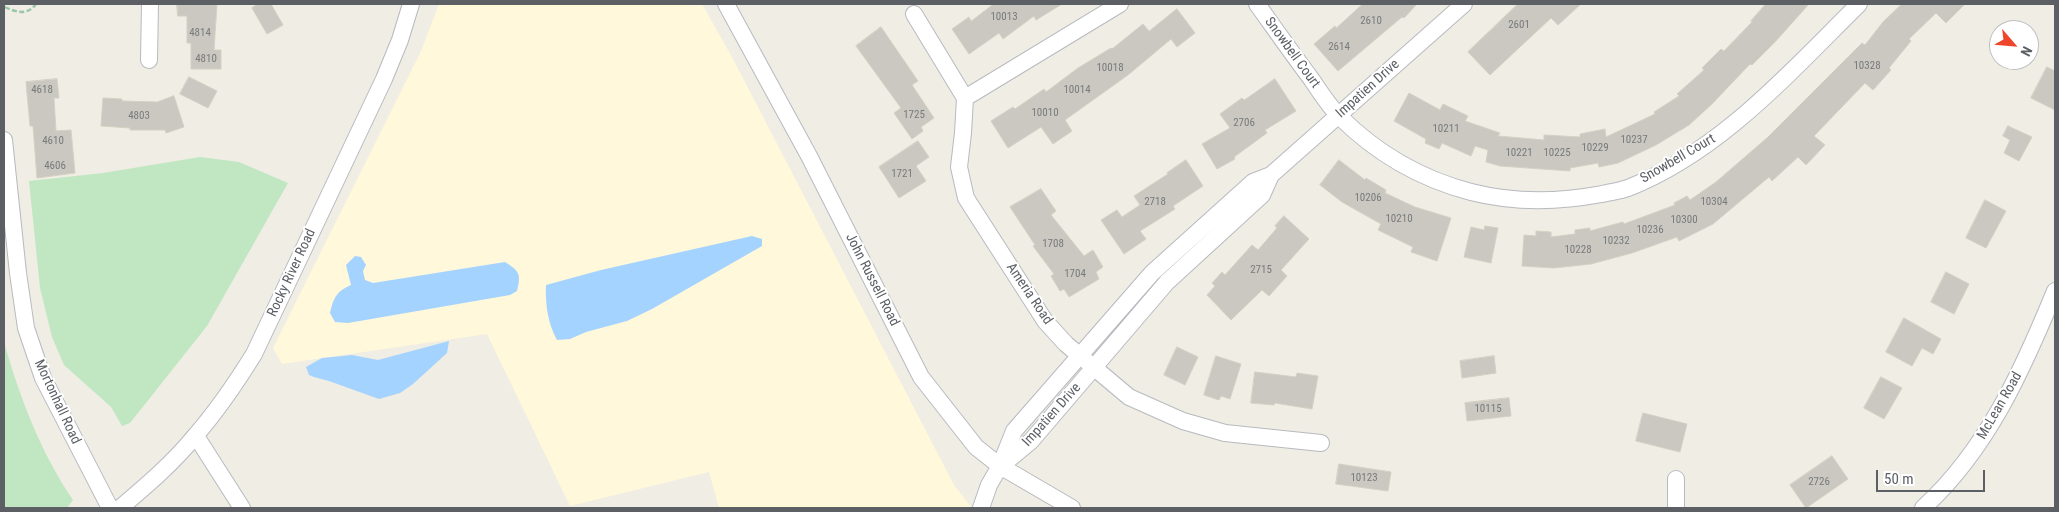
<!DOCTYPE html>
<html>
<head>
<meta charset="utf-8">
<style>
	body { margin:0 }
	#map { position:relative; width:2059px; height:512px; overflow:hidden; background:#efede4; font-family:"Roboto Condensed",sans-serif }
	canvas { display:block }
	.frame { position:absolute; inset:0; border:5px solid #5c6065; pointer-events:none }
	.north { position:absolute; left:1989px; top:20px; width:50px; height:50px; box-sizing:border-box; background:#fff; border:1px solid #bebfc1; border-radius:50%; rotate:117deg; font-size:14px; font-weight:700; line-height:20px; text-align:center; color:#5c6065 }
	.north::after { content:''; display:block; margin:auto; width:18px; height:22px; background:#ee452b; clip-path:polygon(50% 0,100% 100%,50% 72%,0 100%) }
	.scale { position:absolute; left:1876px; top:470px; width:109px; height:22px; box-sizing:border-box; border:2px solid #5c6065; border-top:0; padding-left:6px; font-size:15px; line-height:18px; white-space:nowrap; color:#5c6065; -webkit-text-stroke:4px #fff; paint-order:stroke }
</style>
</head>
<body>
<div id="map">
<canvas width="2059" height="512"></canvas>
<div class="frame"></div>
<div class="north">N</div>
<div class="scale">50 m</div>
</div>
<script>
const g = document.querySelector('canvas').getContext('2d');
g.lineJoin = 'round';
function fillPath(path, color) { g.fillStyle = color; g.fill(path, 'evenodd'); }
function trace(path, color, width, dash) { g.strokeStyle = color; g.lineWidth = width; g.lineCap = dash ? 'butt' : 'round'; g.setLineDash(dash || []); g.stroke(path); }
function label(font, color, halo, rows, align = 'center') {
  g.font = font + ' "Roboto Condensed",sans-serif'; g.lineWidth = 4; g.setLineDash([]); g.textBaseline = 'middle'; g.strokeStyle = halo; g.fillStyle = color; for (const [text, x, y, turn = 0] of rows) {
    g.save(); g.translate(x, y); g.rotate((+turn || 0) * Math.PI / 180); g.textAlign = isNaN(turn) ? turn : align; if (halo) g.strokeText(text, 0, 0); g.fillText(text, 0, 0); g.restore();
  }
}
fillPath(new Path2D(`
	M439,4H702L732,57L954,485L972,508H719L709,472L570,506L487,334L282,364L273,348L421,51Z`), '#fff8da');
fillPath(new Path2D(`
	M200,157L239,162L288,183L207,326L130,423L122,426L111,407L64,365L52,337L40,288L29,181L103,173Z
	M4,342C20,398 40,451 73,500L67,508H4Z`), '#c0e7c2');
fillPath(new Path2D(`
	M752,236L762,239V246L652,309L627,321L586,332L570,339L557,340C548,324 545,304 546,285L601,270Z
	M355,256L361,257L366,265L363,271L365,280L373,283L505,262C520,271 521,275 517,291L510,295L348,323L335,322L330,313C334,297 336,292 351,285L346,265Z
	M449,341L447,353L413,384L400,393L379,399L329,381L314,377L309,375L306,367L322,358L352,355L378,360Z`), '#a5d3ff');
const building = new Path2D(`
	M177,4H217L214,50H221V69H191V43H187V16H178Z
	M258,4H271L283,25L267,34L252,8Z
	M994,4H1062L1036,20L1034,16L1003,39L999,33L969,54L952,29L969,17L971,21Z
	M1363,4H1417L1404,18L1402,17L1338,71L1314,44L1335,26L1336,28Z
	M1518,4H1581L1558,25L1551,18L1490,75L1468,52Z
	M1766,4H1809L1775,42L1752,65L1750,64L1712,104L1689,125L1656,145L1618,163L1599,167L1598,163L1570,168V171L1500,166L1486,162L1488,150L1475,146L1471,156L1442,143L1439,149L1425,143L1426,139L1394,121L1409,93L1440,110L1443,104L1468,116L1465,121L1500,133L1498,136L1544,140V135L1580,137V134L1605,129L1606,137L1655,114L1654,112L1679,96L1677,94L1704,70L1702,68L1721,49L1724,51L1752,22L1751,21Z
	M1902,4H1965L1946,23L1936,13L1909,39L1911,41L1889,68L1891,70L1873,90L1865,83L1814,136L1825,145L1806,165L1798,157L1772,181L1769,177L1713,224L1679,241L1677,237L1632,253L1591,264L1554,268L1522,266L1524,235L1536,236V231L1551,232V237L1575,234V230L1590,228V231L1623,222L1624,224L1675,205L1674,203L1687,196L1690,200L1716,182L1768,137L1862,43L1865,45L1883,22Z
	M1177,9L1195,33L1177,47L1171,39L1128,75L1065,120L1072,131L1053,144L1041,127L1008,148L991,121L1013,107L1015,109L1044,89L1046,92L1078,68L1111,48L1112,49L1143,24L1149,31Z
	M881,27L918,81L912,85L934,118L921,127L923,131L912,139L894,113L901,108L856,46Z
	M2047,67L2055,71V110L2031,98Z
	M189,77L217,91L208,108L180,94Z
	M57,79L59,98H54L56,131L71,130L75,173L37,178L33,126H30L26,82Z
	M1275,79L1296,111L1265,130L1267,133L1234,157L1235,159L1217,169L1202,144L1230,128L1220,114L1242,98L1244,100Z
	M174,96L184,127L166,133L165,130H130V128L101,126L103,98L122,99V101L157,102Z
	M2008,126L2032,137L2019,161L2004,153L2010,140L2003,136Z
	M918,141L929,157L916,166L926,181L899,198L879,167Z
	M1186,160L1203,186L1173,206L1175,209L1140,231L1146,239L1124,254L1101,220L1117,210L1122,217L1140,205L1134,196L1168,174L1167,173Z
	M1339,160L1365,180L1366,178L1386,190L1385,193L1415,207L1451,218L1437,261L1411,252L1413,247L1378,230L1381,224L1342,202L1320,185Z
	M1041,189L1056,211L1051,215L1084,256L1093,250L1103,267L1096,272L1099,279L1069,297L1064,289L1060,291L1051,276L1054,274L1033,246L1035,245L1010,207Z
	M1985,200L2006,211L1986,248L1966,238Z
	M1284,216L1309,239L1281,270L1287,276L1269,296L1262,290L1231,320L1207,295L1215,286L1212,283L1222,272L1225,275L1252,245L1258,250L1277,228L1275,226Z
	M1485,226L1498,228L1491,263L1464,257L1471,227L1484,230Z
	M1946,272L1969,284L1954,314L1931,302Z
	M1904,318L1941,339L1933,354L1922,348L1912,366L1886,352Z
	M1177,347L1198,357L1185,385L1164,375Z
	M1216,356L1241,364L1230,399L1221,396L1219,400L1204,395Z
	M1494,356L1496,373L1462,378L1460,361Z
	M1255,372L1296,377L1297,373L1318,376L1312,409L1275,403L1274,405L1251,403Z
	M1881,377L1902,388L1884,419L1864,408Z
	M1509,398L1511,416L1467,421L1465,403Z
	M1643,413L1687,424L1680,452L1636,441Z
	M1832,456L1848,479L1806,508L1790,485Z
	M1339,464L1391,472L1388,491L1336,484Z`);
fillPath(building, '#cac8c1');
trace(building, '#d4d0c2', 1);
const minor = new Path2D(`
	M726,4L809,156L921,377L976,447L1000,466L1072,508
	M1257,4C1275,29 1293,55 1312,80C1320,92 1329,106 1339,116C1376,153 1421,179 1471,192C1514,203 1559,202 1602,194C1610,192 1620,191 1628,188C1720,152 1791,71 1859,4
	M914,14L965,98L963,133L959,167L966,198L1045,321L1066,344L1129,397L1183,421L1225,433L1321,443
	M149,60L150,4
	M965,98L1120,4
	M4,140L18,273L26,328L43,378L110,508
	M196,436L242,508
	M1002,465L1031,441L1167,282L1262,195L1271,175
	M1676,479V508
	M120,508C146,486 173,463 195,436C217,411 236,383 254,354L384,79L400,40L411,4
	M981,508L989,485L1000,466L1014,431L1152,273L1253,182L1271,175L1464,4
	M1923,508C1987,450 2023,369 2055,291`);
trace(minor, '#b7babf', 18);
trace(new Path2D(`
	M5,7C17,13 28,15 36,4`), '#98c6a7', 2.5, [5, 2.5]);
trace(minor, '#fff', 16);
label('11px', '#787a7c', null, [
	["10013",1004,17],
	["2610",1371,21],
	["2601",1519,25],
	["4814",200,33],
	["2614",1339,47],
	["4810",206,59],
	["10328",1867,66],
	["10018",1110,68],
	["4618",42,90],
	["10014",1077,90],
	["10010",1045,113],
	["1725",914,115],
	["4803",139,116],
	["2706",1244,123],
	["10211",1446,129],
	["10237",1634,140],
	["4610",53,141],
	["10229",1595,148],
	["10221",1519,153],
	["10225",1557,153],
	["4606",55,166],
	["1721",902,174],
	["10206",1368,198],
	["2718",1155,202],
	["10304",1714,202],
	["10210",1399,219],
	["10300",1684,220],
	["10236",1650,230],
	["10232",1616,241],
	["1708",1053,244],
	["10228",1578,250],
	["2715",1261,270],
	["1704",1075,274],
	["10115",1488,409],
	["10123",1364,478],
	["2726",1819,482]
]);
label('14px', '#5c6065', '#fff', [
	["Snowbell Court",1292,53,54],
	["Impatien Drive",1368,89,-42],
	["Snowbell Court",1678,159,-30],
	["Rocky River Road",292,273,-65],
	["John Russell Road",872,280,63],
	["Ameria Road",1029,294,56],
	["Mortonhall Road",57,402,65],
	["McLean Road",2000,406,-60],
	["Impatien Drive",1052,415,-48]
]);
</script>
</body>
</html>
